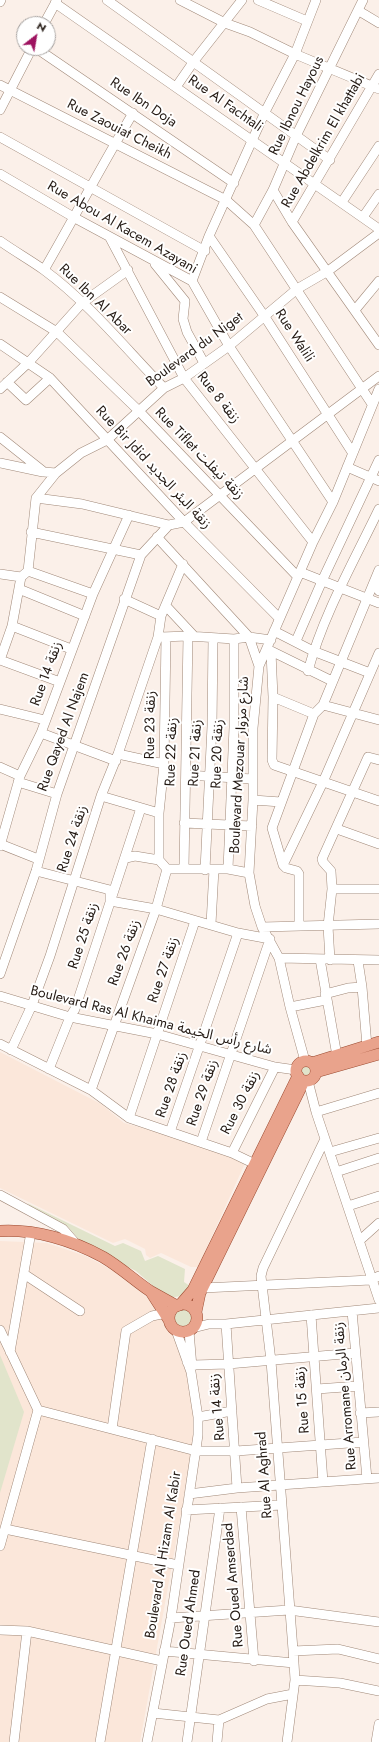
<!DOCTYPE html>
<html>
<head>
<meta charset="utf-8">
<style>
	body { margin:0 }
	#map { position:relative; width:379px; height:1742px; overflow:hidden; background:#fbf0e9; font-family:Jost,sans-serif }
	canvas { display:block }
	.north { position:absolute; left:16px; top:16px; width:40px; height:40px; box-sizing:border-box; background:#fff; border:1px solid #a7a3a1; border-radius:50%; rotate:31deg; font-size:11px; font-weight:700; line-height:16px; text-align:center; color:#241a14 }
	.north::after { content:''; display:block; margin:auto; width:14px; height:18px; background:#9e1360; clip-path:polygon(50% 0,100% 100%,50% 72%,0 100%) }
</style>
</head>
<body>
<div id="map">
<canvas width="379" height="1742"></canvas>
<div class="north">N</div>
</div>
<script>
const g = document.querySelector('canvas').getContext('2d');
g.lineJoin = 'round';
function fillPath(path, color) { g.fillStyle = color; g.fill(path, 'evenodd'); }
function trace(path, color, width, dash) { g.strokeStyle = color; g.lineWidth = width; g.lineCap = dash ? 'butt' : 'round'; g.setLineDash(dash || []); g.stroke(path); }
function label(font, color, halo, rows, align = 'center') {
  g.font = font + ' Jost,"Noto Sans Arabic",sans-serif'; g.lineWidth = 4; g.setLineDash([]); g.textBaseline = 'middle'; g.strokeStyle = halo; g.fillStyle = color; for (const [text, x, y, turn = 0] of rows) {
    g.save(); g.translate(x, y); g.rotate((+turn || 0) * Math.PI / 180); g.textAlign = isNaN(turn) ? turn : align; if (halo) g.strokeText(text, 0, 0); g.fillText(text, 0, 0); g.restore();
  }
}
fillPath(new Path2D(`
	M0,1052L101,1104L124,1123L149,1130L183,1136L246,1161L198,1267H191L161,1253L150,1258L146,1255L145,1249L125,1239L113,1243L0,1188Z
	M0,1241L47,1243L86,1256L125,1277L157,1307L177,1341L188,1374L193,1412V1448L140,1742H0Z`), '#fbe7da');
fillPath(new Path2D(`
	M300 1071a7 7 0 1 1 14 0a7 7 0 1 1-14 0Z
	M27,1203L115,1246L123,1243L141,1251L145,1261L158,1256L185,1269L184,1282L190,1286L182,1296L167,1298L136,1271L83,1244L68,1227L34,1209Z
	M173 1318a10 10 0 1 1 20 0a10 10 0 1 1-20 0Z
	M0,1355L24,1412L0,1493Z`), '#e1e4cb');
const minor = new Path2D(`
	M107,0L330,160
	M180,0L225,23L250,32L295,54L379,89
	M258,0L307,21
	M0,2L1,0
	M55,3L379,229
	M359,11L379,23
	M44,24L57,0
	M36,48L234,183
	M0,85L226,200L254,225L372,404
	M176,87L194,61L242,0
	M0,110L32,48
	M0,137L205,251
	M0,174L75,218L192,281L229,346L333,502
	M273,190L292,222L379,345
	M342,202L379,146
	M363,217L379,194
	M292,222L379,74
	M254,225L273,190L296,136L363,0
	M209,236L265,317L352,452
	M110,238L184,378L313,542
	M0,241C14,251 30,260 44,270C89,303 125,348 164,388
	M155,264L185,301L183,319L187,332L204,363
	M44,270C74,218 102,165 133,113
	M192,281L209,236L265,112L295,54L316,0
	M0,297L57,332L139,411L298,577
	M355,310L379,281
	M0,344L50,378L184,522L279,618
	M7,382L26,400L50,378
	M0,389L29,362L82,303L128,270
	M0,437L44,472L56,473
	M0,463L43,472
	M347,467L379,481
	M36,498L82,504L169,525
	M31,532L141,555
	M157,537L249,637L259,666
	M28,571L93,594
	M300,572L379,603
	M0,574L21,577
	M375,580L379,591
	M19,589L85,616
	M124,599L161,616
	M166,606L194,636
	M12,626L71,649
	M274,631L313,651L370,673
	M161,637L188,636L234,639L249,637L271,640
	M296,641L322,581L379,460
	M267,649L332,681
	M271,652L273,697L272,760L274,765L379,801
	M0,660L12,626L21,577L28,571L36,498L56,473L81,453L107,440L164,388L184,378L229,346L297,289L328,271L379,233
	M0,660L60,682
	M308,671C323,615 354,561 379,509
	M273,697L314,714
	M323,705L379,720
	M0,709L45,720
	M41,733L116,761
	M118,754L164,764
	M0,767L20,776
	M186,775L253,779
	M18,782L57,794
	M101,796L159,813V860
	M253,800L281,802
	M159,813L164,764L166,637
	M184,823L252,826
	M337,829L379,844
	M0,844L38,859
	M0,846L20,776L41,733L93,594L129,515
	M126,858L135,856L159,860L167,869H228L249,873
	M283,865L323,782L379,653
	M184,868L188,636
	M228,869L234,727V639
	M205,870L212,726L213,638
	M36,871L110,890V901L156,909L238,933L270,939L201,1142
	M332,889H379
	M211,924L214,869
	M299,926V874L297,871L286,868L283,865L272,828L314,714L323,705L379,570
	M262,927L379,924
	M279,958L379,960
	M320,959L337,1056
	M330,960L328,926L332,889L331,871L323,862L322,859L368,757L379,760
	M358,961L362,987L367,1046
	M0,974L36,871L57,794L141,555L169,525L184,522L379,376
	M325,994L348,988L362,987
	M0,996L70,1017L157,1034L275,1067L296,1070
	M290,1007L326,1000
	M0,1044L91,1090L129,1118L232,1153L255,1164
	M11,1050L32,1005L50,956L101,796L118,754L158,637L161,616L183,564
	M305,1061L290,1007L279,958L262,927L255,906L249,873L253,800V728L259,666L313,542L333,502L379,389
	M49,1069L70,1017L75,1009L141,808
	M308,1081L316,1112L379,1300
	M91,1090L156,909L167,869
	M316,1112L379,1093
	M129,1118L195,921
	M170,1132L238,933
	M330,1152L379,1138
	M232,1153L275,1067
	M336,1172L379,1158
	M0,1195L63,1229L77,1245
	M348,1206L379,1196
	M359,1241L379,1223
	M24,1274L80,1311
	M203,1288L371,1280L379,1276
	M352,1311L367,1479
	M311,1315L323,1482
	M226,1324L237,1488
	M193,1328L209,1324H226L379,1308
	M0,1330L38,1410L0,1546
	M189,1331L192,1367
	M10,1352L31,1232
	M187,1362L193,1365L228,1364L355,1353
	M317,1389L358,1386
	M38,1410L196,1451H236L363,1442
	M360,1413L379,1412
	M198,1417L232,1411
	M112,1429L126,1331L152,1316L171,1312
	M189,1494L237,1488L379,1478
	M241,1507L254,1661
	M186,1510L282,1505
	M5,1529L178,1565
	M171,1618L289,1610L379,1622
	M0,1630L27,1631L162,1661
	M164,1651L294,1663
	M293,1651L338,1649L379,1659
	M295,1680L340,1683L379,1691
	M153,1713L219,1720L267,1699L293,1694
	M14,1742L27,1631
	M100,1742L152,1439
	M147,1742L171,1618L198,1435V1417L191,1372L176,1330
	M187,1742L220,1508
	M217,1742L219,1720
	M287,1742L295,1680L294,1663L271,1361L261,1276L263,1268L325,1139
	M376,1742L379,1724`);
const major = new Path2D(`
	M296 1071a10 10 0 1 1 20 0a10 10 0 1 1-20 0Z
	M312,1063L379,1042
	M316,1072L379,1054
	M0,1231C35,1229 72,1240 103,1257C120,1267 134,1280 150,1291C159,1296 168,1301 177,1306
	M151,1292L169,1320
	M169 1318a14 14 0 1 1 28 0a14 14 0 1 1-28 0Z
	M180,1305L193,1290L298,1076
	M196,1312L200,1293L304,1081`);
trace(minor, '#a08878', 10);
trace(major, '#9b4b31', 12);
trace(minor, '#fff', 9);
trace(major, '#e9a38c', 11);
label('14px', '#241a14', '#fff', [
	["Rue Ibn Doja",143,103,34],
	["Rue Al Fachtali",225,104,35],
	["Rue Ibnou Hayous",297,106,-64],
	["Rue Zaouiat Cheikh",119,130,27],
	["Rue Abdelkrim El khattabi",324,141,-60],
	["Rue Abou Al Kacem Azayani",122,228,30],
	["Rue Ibn Al Abar",95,300,44],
	["Rue Walili",294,336,57],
	["Boulevard du Niget",195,350,-36],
	["Rue 8 زنقة",218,398,52],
	["Rue Tiflet زنقة تيفلت",199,454,46],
	["Rue Bir Jdid زنقة البئر الجديد",153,468,47],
	["Rue 14 زنقة",47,674,-70],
	["Rue 23 زنقة",151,725,-89],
	["Rue Qayed Al Najem",64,732,-70],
	["Rue 22 زنقة",172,752,-88],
	["Rue 21 زنقة",196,753,-87],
	["Rue 20 زنقة",218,754,-88],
	["Boulevard Mezouar شارع مزوار",240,765,-87],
	["Rue 24 زنقة",73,839,-72],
	["Rue 25 زنقة",84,936,-72],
	["Rue 26 زنقة",125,953,-70],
	["Rue 27 زنقة",164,970,-71],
	["Boulevard Ras Al Khaima شارع رأس الخيمة",151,1021,14],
	["Rue 28 زنقة",172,1085,-71],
	["Rue 29 زنقة",203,1093,-71],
	["Rue 30 زنقة",241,1103,-63],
	["Rue Arromane زنقة الرمان",346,1396,-95],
	["Rue 15 زنقة",303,1400,-94],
	["Rue 14 زنقة",218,1407,-95],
	["Rue Al Aghrad",265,1475,-94],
	["Boulevard Al Hizam Al Kabir",164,1555,-81],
	["Rue Oued Amserdad",234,1585,-95],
	["Rue Oued Ahmed",189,1623,-82]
]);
</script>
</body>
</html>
